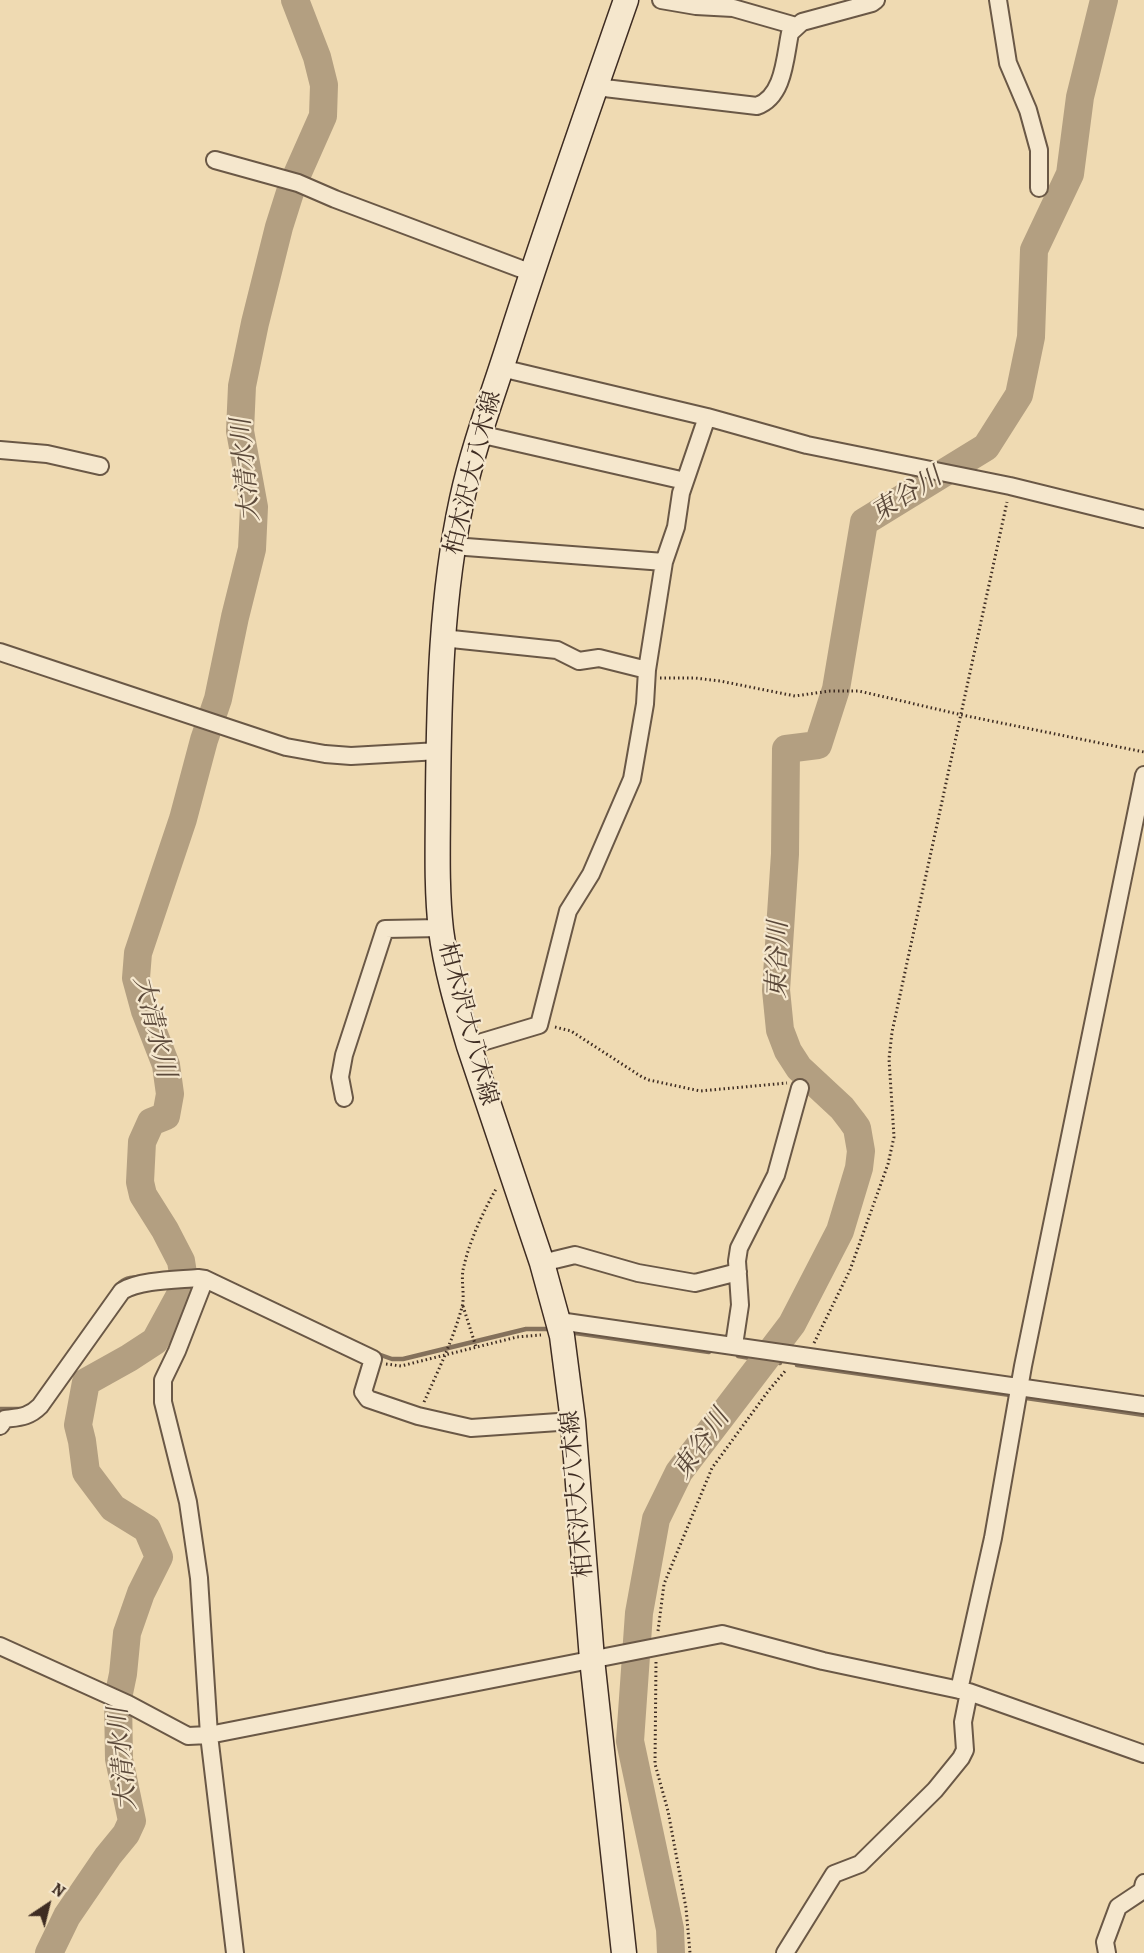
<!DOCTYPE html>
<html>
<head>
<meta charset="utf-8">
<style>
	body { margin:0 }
	#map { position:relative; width:1144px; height:1953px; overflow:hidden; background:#efdab2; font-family:Alegreya,serif }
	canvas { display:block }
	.north { position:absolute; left:18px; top:1875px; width:60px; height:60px; -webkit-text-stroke:4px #f5e7cd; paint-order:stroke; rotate:35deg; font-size:16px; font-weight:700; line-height:24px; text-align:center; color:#3e2c22 }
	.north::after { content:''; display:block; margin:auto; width:21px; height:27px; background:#3e2c22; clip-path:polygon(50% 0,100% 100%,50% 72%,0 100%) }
</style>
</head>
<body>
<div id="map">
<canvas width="1144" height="1953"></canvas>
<div class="north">N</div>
</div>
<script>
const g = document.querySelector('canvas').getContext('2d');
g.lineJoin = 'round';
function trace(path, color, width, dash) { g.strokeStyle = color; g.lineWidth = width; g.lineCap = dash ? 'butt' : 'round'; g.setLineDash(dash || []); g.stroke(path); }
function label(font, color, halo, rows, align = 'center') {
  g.font = font + ' Alegreya,"Noto Serif JP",serif'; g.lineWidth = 4.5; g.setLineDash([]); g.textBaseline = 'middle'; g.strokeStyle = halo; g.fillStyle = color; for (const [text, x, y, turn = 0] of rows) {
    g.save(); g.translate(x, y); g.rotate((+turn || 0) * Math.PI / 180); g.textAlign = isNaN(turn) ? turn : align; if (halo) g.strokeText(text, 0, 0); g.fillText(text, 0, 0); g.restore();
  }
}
trace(new Path2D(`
	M115,1288C122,1279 127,1278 138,1277
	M575,1333L709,1352
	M375,1353L392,1359H403L526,1329H551
	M738,1356L780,1363
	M797,1365L1010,1395
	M1026,1398L1144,1415
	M0,1409H24`), '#84715b', 4.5);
trace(new Path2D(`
	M49,1953L67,1916L108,1856L126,1834L132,1821L119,1759L118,1698L123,1674L127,1633L141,1593L159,1557L147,1529L113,1508L86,1472L82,1441L78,1425L86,1382L129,1358L155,1341L185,1286L181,1261L165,1230L143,1195L140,1182L142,1142L151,1122L166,1116L170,1094L166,1065L145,1011L136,978L138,953L183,819L204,740L218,699L235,617L252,549L254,507L240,431L242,386L255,323L279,227L292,186L323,116L324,85L317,57L295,0
	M671,1953L670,1929L630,1741L639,1613L656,1519L679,1472L792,1324L840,1231L859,1168L861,1151L857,1128L852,1121L842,1108L799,1068L788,1051L780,1030L776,990L785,854L786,749L818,745L836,689L864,522L986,447L1019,395L1031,337L1034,250L1070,174L1080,97L1104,0`), '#b39f81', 28);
const minor = new Path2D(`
	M661,0L696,6L733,8L796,26
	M998,0L1008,63L1028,110L1039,150V188
	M596,87L757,106C784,97 785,57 790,33L802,22L872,3L876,0
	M215,160L298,183L335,199L532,273
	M501,368L707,417L807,445L1010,486L1144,519
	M479,434L685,481
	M0,450L47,454L100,466
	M453,546L664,562
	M442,638L557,650L579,661L599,658L647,670
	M0,652L286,747L325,754L351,756L439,751
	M469,1046L539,1025L568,911L591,874L632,779L645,704L647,670L664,562L676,527L681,493L707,417
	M344,1098L340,1077L344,1055L385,929L441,928
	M542,1263L575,1255L638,1273L695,1283L738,1272
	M205,1279L177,1351L163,1380V1402L188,1502L199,1578L209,1735L235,1953
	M559,1321L1144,1405
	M734,1345L740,1305L737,1261L739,1248L776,1175L800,1088
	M0,1426L5,1419C20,1417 29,1417 40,1406L122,1291C140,1280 176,1280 198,1278L205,1279L373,1359L363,1392L368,1399L418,1416L471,1428L573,1421
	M0,1646L128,1704L188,1736L209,1735L722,1634L823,1661L969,1692L1144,1754
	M959,1690L993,1538L1023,1366L1144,775
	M785,1953L834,1874L860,1864L935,1790L961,1758L965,1750L963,1722L969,1692
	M1107,1953L1105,1942L1118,1907L1142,1891L1144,1883`);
const secondary = new Path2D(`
	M624,1953L592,1659L573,1421L562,1336L542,1263L469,1046C458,1009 446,969 441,930C436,886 438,840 438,795C439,696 441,596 462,499C474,444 494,392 511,338C547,225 587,112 626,0`);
trace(minor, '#6a5846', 20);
trace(secondary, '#3e2c22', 27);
trace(new Path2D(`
	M660,678H695L720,681L795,696L830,691H859L962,715L1144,752
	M555,1027L571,1031L642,1077L649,1080L700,1091L787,1083
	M463,1306L476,1347
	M814,1343L850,1270L888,1164L894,1137L889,1059L892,1032L1007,502
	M386,1364L401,1366L517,1337L541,1335
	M424,1402C438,1371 453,1340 462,1307C465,1296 461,1282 463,1270C469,1242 482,1214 496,1189
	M658,1631L664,1584L712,1468L769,1390L786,1370
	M656,1662L655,1764L668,1811L686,1908L690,1953`), '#3e2c22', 3, [1.5, 3]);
trace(minor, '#f5e7cd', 16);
trace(secondary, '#f5e7cd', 24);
label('24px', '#3e2c22', '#f5e7cd', [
	["柏木沢大八木線",474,473,-76],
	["柏木沢大八木線",467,1024,75],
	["柏木沢大八木線",578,1494,-95]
]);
label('italic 26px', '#5b493a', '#f5e7cd', [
	["大清水川",247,470,-95],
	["東谷川",907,496,-32],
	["東谷川",779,960,-89],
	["大清水川",153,1027,76],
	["東谷川",702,1445,-55],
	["大清水川",124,1759,-95]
]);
</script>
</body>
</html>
